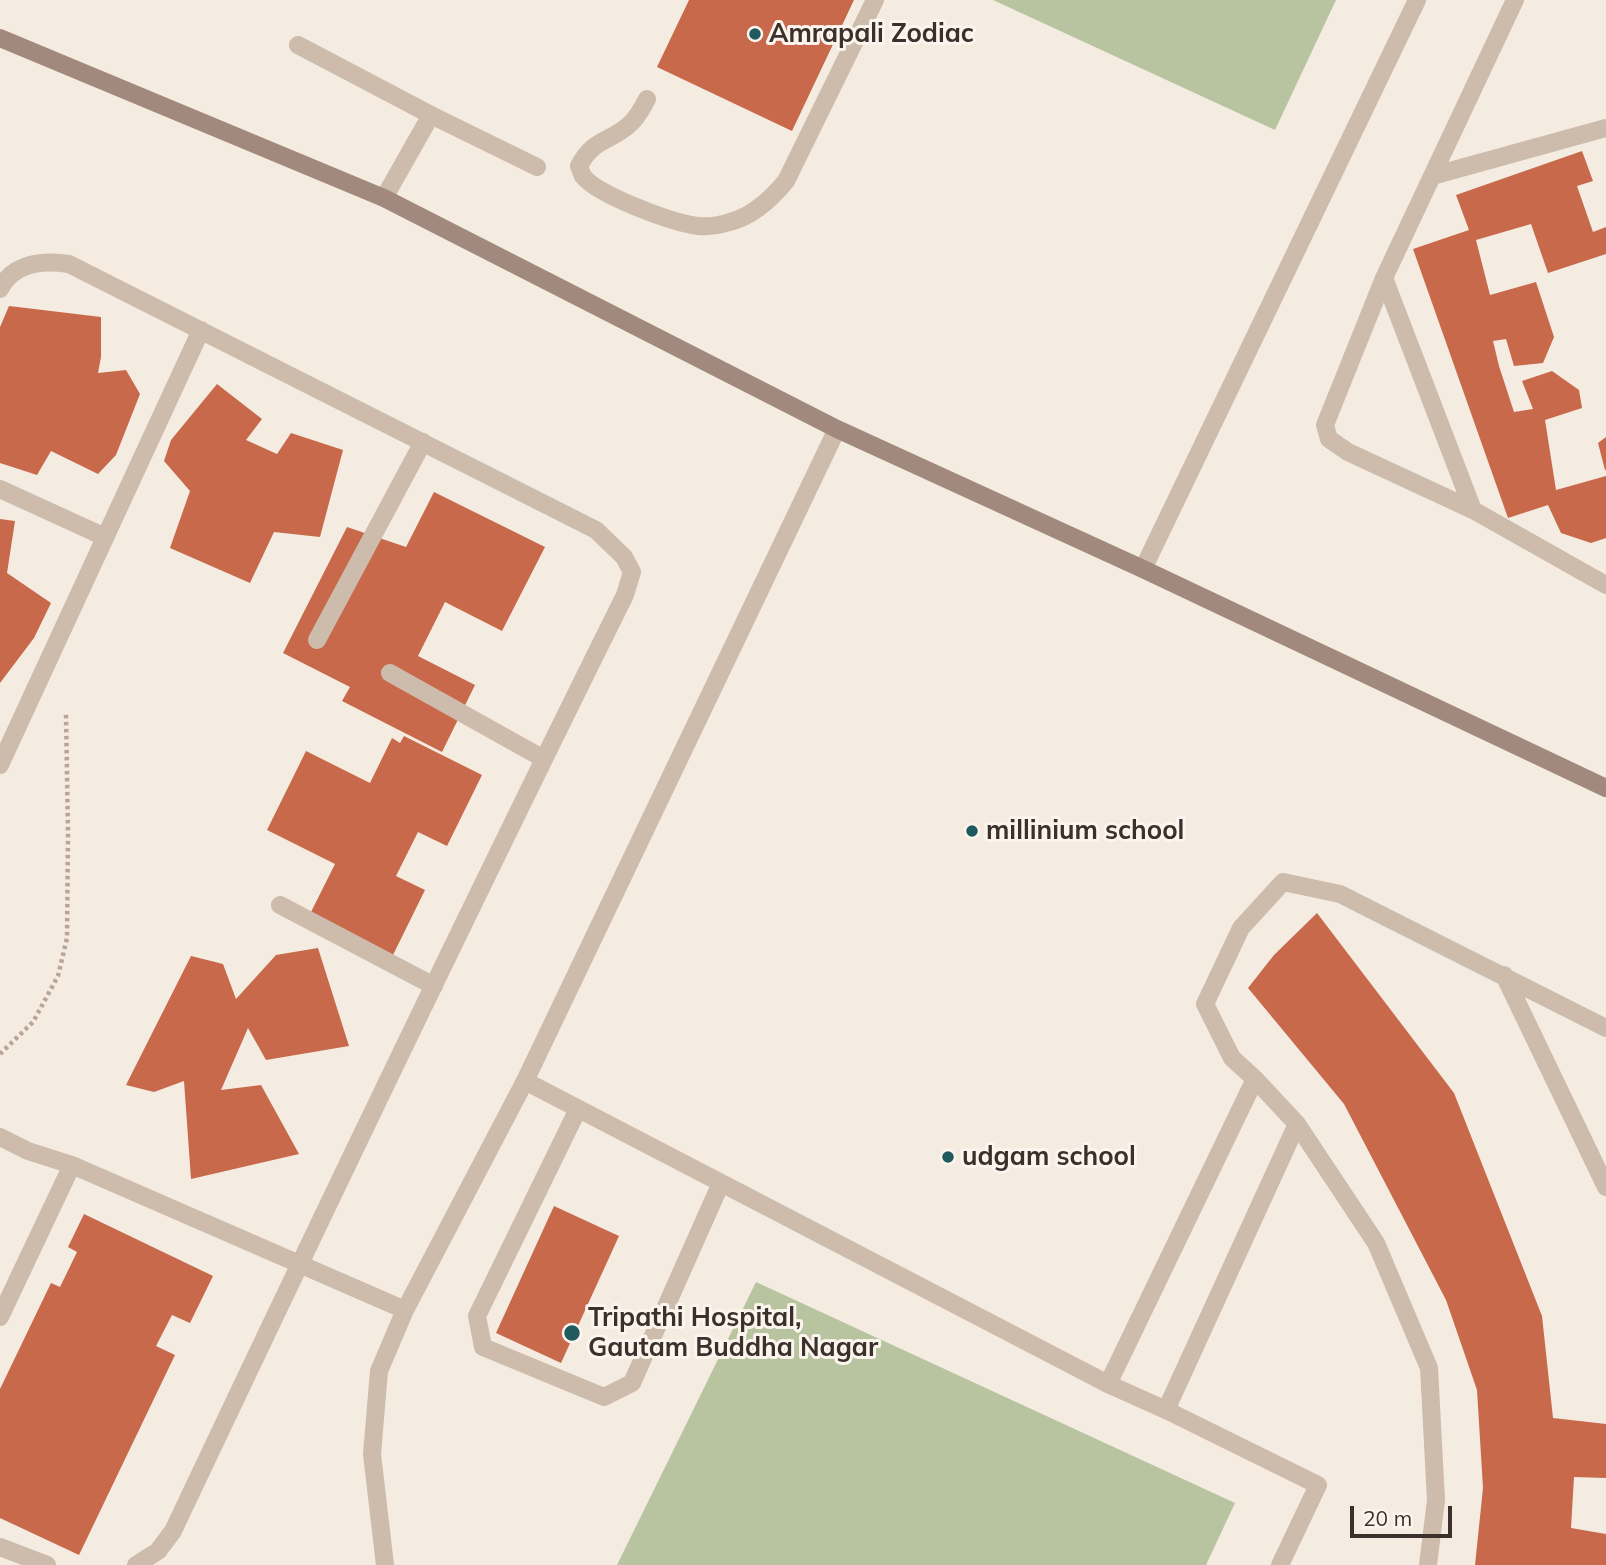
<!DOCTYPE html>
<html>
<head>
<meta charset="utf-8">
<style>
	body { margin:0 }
	#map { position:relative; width:1606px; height:1565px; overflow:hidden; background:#f4ebe1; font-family:Mulish,sans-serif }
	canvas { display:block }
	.scale { position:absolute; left:1350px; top:1506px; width:102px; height:32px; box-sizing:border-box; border:4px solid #3b302b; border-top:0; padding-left:9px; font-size:21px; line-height:24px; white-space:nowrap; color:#3b302b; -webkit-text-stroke:5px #fbf5ee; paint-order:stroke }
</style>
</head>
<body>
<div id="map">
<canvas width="1606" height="1565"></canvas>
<div class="scale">20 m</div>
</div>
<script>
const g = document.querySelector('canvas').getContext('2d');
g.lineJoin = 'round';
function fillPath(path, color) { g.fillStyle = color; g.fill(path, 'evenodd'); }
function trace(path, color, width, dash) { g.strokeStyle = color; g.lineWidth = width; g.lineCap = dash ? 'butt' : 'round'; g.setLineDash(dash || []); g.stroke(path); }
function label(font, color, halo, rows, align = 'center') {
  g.font = font + ' Mulish,sans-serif'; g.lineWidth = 6; g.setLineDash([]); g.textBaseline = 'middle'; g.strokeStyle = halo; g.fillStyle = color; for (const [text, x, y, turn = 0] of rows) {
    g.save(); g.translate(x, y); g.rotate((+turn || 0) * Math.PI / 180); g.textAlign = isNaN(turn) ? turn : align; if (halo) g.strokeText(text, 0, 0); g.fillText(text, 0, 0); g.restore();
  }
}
fillPath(new Path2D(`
	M993,0H1336L1275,130Z
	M756,1282L1235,1503L1206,1565H617Z`), '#b8c4a0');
fillPath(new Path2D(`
	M689,0H854L792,131L657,67Z
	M1582,151L1593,181L1577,186L1593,232L1606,227V254L1548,273L1531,224L1476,240L1490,295L1536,282L1554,337L1543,363L1514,366L1506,339L1493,341L1499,366L1514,412L1533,409L1522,381L1552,371L1579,390L1582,408L1545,420L1556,490L1606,476V538L1591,543L1561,533L1548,505L1508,518L1413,249L1469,230L1456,195Z
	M9,306L101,317V357L98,373L126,370L140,394L116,455L98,474L51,451L37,475L0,463V327Z
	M217,384L262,419L246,440L277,454L291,433L343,450L320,537L274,532L250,583L170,548L190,491L164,461L171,440Z
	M1606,437V470H1605L1598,443Z
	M434,492L545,547L502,631L445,602L418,656L475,685L442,752L342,701L350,687L283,653L347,527L406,547Z
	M0,519L15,521L7,573L51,603L34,638L0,683Z
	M404,736L482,775L447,846L418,832L396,876L425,890L393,955L310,914L335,864L267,830L306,751L370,783L392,738L400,743Z
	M1317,913L1454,1093L1542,1316L1553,1418L1606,1424V1478L1574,1477L1571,1528L1606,1534V1565H1475L1483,1488L1477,1390L1446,1300L1344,1104L1248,988L1274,955Z
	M318,948L349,1046L266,1060L248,1028L221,1090L261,1085L299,1154L191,1179L184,1081L154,1092L126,1085L191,956L223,964L236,999L276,955Z
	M554,1206L619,1236L561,1363L496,1333Z
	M84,1214L213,1276L190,1323L172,1315L156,1346L175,1355L79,1555L0,1518V1389L51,1283L60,1287L77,1252L68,1247Z`), '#c8694b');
trace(new Path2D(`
	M0,1054L33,1022L58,976L67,938L68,834L66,714`), '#b9a596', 4.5, [3.5, 3.5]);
trace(new Path2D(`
	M525,1081L1108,1384L1166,1410L1318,1485L1280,1565
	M578,1109L477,1316L483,1347L604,1397L632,1383L721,1183`), '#cdbbac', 18);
trace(new Path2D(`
	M298,45L431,115
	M647,99C643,107 638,116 631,123C612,142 594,137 579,166C580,169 582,174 583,176C597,195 673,223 698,226C708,227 720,225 730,222C753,216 772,198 786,181L875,0
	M1432,176L1606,128
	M384,198L431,115L537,167
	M1384,278L1473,510L1348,452L1329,439L1325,425L1384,278L1515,0
	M0,289C13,263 43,260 69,264L596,530L624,557L632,572L625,595C471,905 321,1218 173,1531L158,1551L136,1565
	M0,489L105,537
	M1473,510L1606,585
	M1143,569L1417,0
	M317,640L423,442
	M390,673L544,759
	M0,765L201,330
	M280,905L434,986
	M1504,975L1606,1187
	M0,1137L28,1151L72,1165
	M0,1317L72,1165L405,1310
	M1108,1384L1255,1079
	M1166,1410L1297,1124
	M0,1547L47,1565
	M385,1565L372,1454L379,1371L405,1310L525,1081L837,429
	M1428,1565L1436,1500L1429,1368L1376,1243L1297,1124L1255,1079L1232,1058L1205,1004L1241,928L1283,882L1340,894L1606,1028`), '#cdbbac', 18);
trace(new Path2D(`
	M0,38L384,198L837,429L1143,569L1606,788`), '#a18a7d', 18);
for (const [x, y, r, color] of [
	[755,34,7,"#1f5a5e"],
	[972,831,7,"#1f5a5e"],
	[948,1157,7,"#1f5a5e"],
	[572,1333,9,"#1f5a5e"]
]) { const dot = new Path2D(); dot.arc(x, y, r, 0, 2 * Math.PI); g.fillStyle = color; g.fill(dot); trace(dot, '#fbf5ee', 2.5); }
label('bold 26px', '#3b302b', '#fbf5ee', [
	["Amrapali Zodiac",769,34],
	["millinium school",986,831],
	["udgam school",962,1157],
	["Tripathi Hospital,",588,1318],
	["Gautam Buddha Nagar",588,1348]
], 'left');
</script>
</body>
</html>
